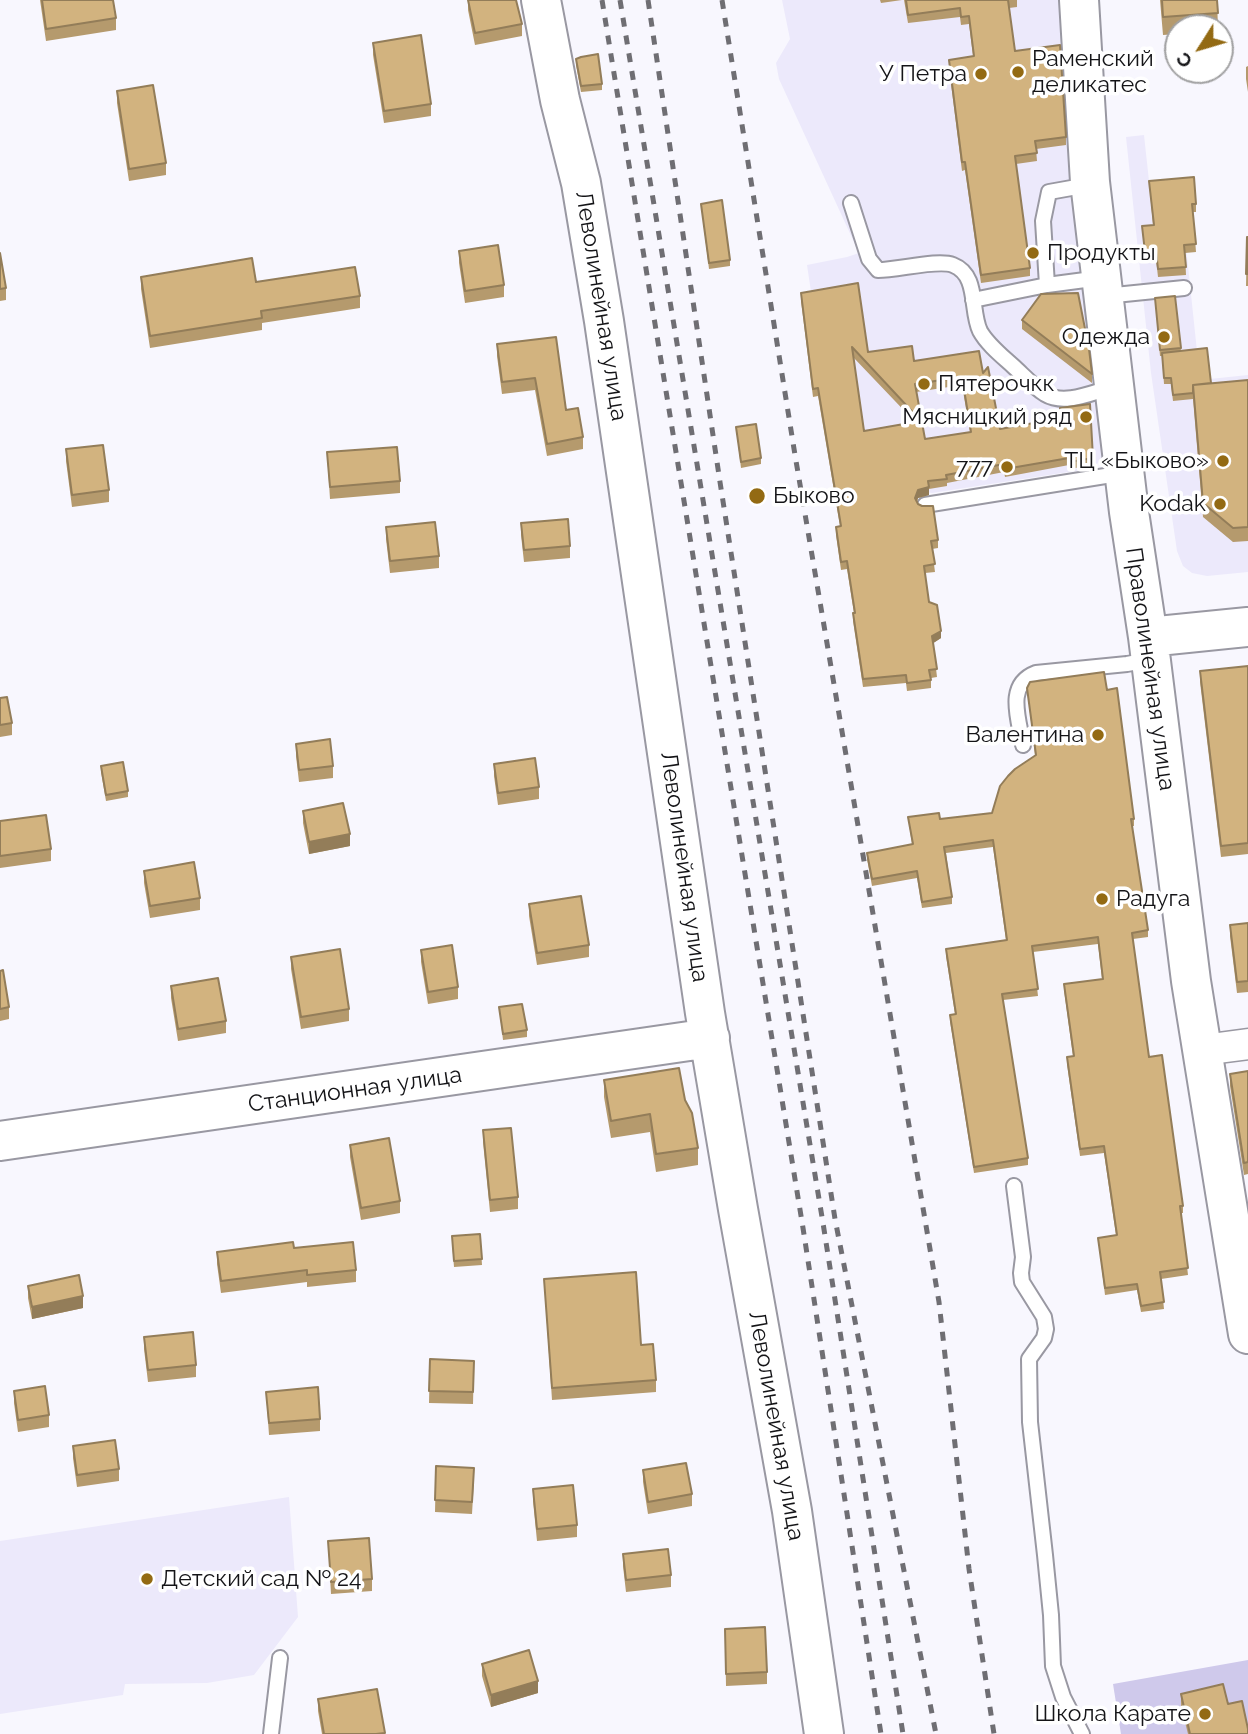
<!DOCTYPE html>
<html>
<head>
<meta charset="utf-8">
<style>
	body { margin:0 }
	#map { position:relative; width:1248px; height:1734px; overflow:hidden; background:#f8f7fe; font-family:Raleway,sans-serif }
	canvas { display:block }
	.north { position:absolute; left:1164px; top:14px; width:70px; height:70px; box-sizing:border-box; background:#fff; border:2px solid #a1a1a2; border-radius:50%; rotate:233deg; font-size:19px; font-weight:700; line-height:28px; text-align:center; color:#141417 }
	.north::after { content:''; display:block; margin:auto; width:24px; height:32px; background:#936a13; clip-path:polygon(50% 0,100% 100%,50% 72%,0 100%) }
</style>
</head>
<body>
<div id="map">
<canvas width="1248" height="1734"></canvas>
<div class="north">С</div>
</div>
<script>
const g = document.querySelector('canvas').getContext('2d');
g.lineJoin = 'round';
function fillPath(path, color) { g.fillStyle = color; g.fill(path, 'evenodd'); }
function trace(path, color, width, dash) { g.strokeStyle = color; g.lineWidth = width; g.lineCap = dash ? 'butt' : 'round'; g.setLineDash(dash || []); g.stroke(path); }
function label(font, color, halo, rows, align = 'center') {
  g.font = font + ' Raleway,sans-serif'; g.lineWidth = 7; g.setLineDash([]); g.textBaseline = 'middle'; g.strokeStyle = halo; g.fillStyle = color; for (const [text, x, y, turn = 0] of rows) {
    g.save(); g.translate(x, y); g.rotate((+turn || 0) * Math.PI / 180); g.textAlign = isNaN(turn) ? turn : align; if (halo) g.strokeText(text, 0, 0); g.fillText(text, 0, 0); g.restore();
  }
}
fillPath(new Path2D(`
	M782,0H1065L1104,457L1096,465L1088,469L932,493L839,479L807,265L847,257L859,253L779,79L776,63L790,39Z
	M1144,135L1149,181L1179,180L1200,380L1248,375V572L1207,576L1192,573L1183,566L1177,551L1151,373L1126,137Z
	M289,1497L298,1617L254,1675L207,1683L125,1684L123,1695L0,1714V1541Z`), '#ece9fb');
fillPath(new Path2D(`
	M1248,1660V1734H1121L1113,1684Z`), '#cfc9eb');
const lane = new Path2D(`
	M851,203L869,259L878,270C898,270 938,259 953,265C979,275 970,310 980,331C987,344 1002,356 1013,366C1023,375 1034,387 1045,394C1065,406 1093,392 1113,387
	M1047,285L1043,221L1049,192L1077,187L1090,182
	M1105,296L1184,288
	M973,300L1047,285L1085,280L1100,276
	M925,505L1124,473
	M1023,745C1019,719 1005,685 1036,673L1127,664L1149,660
	M1014,1186L1023,1257L1021,1273L1022,1282L1044,1317L1046,1329L1044,1338L1029,1359L1030,1422L1045,1555L1051,1615L1053,1666L1063,1697L1082,1734
	M271,1734L280,1658`);
const street = new Path2D(`
	M1203,1050L1248,1044`);
const secondary = new Path2D(`
	M541,0L560,100L581,183L604,321L705,1013L738,1209L792,1511L824,1734
	M1079,0L1090,182L1129,512L1148,637L1191,981L1248,1334
	M1148,637L1248,627
	M0,1141L710,1038`);
trace(lane, '#9998a2', 18);
trace(street, '#9998a2', 33);
trace(secondary, '#9998a2', 42);
trace(lane, '#fff', 14);
trace(street, '#fff', 30);
trace(secondary, '#fff', 38);
trace(new Path2D(`
	M602,0L803,1228L881,1734
	M620,0L823,1223L903,1734
	M648,0L720,482L835,1219L936,1734
	M722,0L795,455L939,1302L969,1569L994,1734`), '#6f6e73', 5, [9, 9]);
fillPath(new Path2D(`
	M40,0H113L116,18V30L46,41Z
	M468,0L522,24V36L475,45L468,10Z
	M880,0H902L881,3Z
	M904,0H1017V7L1009,8L1015,51L1066,137V145L1036,149L1037,161L1016,164L1030,268V276L981,283L965,170L962,171L949,68V60L973,56L969,24L961,25L960,17L908,23Z
	M1160,0H1217L1218,28H1178V34L1163,35Z
	M373,43L431,104V116L384,123L373,55Z
	M576,59L602,84V90L581,92L576,65Z
	M1248,66V92L1246,79V67Z
	M117,91L166,163V175L129,181L117,103Z
	M1149,181L1196,204V212H1193L1196,252L1185,253L1186,275L1158,277L1156,259L1145,260L1142,226L1153,225Z
	M701,204L730,260V266L709,269Z
	M1247,237H1248V286H1246Z
	M459,251L504,285V297L465,303L459,263Z
	M0,253L6,288V300L0,301Z
	M141,277L256,282L360,296V308L262,323V330L150,348L141,289Z
	M801,293L868,352L983,373L1000,429L1061,418L1060,408L1093,458V465L1070,469L1069,465L1005,477L1004,472L947,483V486L929,489V495L918,498L917,502L938,540V548L932,549L935,572L925,573L929,602L941,638L933,643L937,677L931,678V688L907,691L906,683L863,687L853,621L854,613L847,569L841,570L836,535V527L840,526L818,396L813,397L801,301ZM853,357L915,422L864,431ZM962,385L970,432L925,439L916,392Z
	M1175,296L1181,351L1211,383L1248,380V541L1233,542L1203,517L1193,399L1173,401L1171,384H1164L1162,356H1160L1155,298Z
	M1022,320L1092,374V383L1022,329Z
	M556,337L566,410L583,437V449L547,456L535,390L502,394L497,356V344Z
	M736,427L761,458V464L741,468Z
	M66,449L109,490V502L72,507L66,461Z
	M327,452L400,481V493L330,499Z
	M521,523L570,546V558L524,562L521,535Z
	M386,527L439,556V568L390,573L386,539Z
	M1248,666V854L1221,857L1200,682V671Z
	M1027,688L1107,690L1134,819V826H1132L1148,930V937L1133,939L1149,1057L1183,1206V1213H1181L1188,1275L1161,1279L1164,1309L1141,1312L1137,1290L1105,1295L1098,1238L1116,1235L1104,1153L1080,1156L1067,1064V1057L1073,1056L1064,990V984L1102,979L1098,944L1033,952L1038,996L1003,1000L1028,1158V1165L974,1173L950,1021V1015L955,1014L946,956V949L1006,940L993,847L946,853L952,897V904L922,908L917,878L872,886L867,859V853L912,844L908,817L940,819L992,813L1035,755Z
	M0,698L12,723V735L0,737Z
	M296,744L333,766V778L299,782L296,756Z
	M494,764L539,787V799L498,805L494,776Z
	M101,766L128,791V797L106,801L101,772Z
	M303,811L350,846L309,854L303,823Z
	M0,821L51,849V861L0,868Z
	M144,871L200,898V910L150,918L144,883Z
	M529,904L589,945V957L537,965L529,916Z
	M1248,923V992L1237,993L1230,936V925Z
	M421,950L458,987V999L428,1004L421,962Z
	M291,957L349,1009V1021L301,1029L291,969Z
	M0,971L9,1007V1019L0,1021Z
	M171,986L226,1021V1033L178,1041L171,998Z
	M499,1007L527,1030V1037L503,1040Z
	M1248,1071V1174L1244,1175L1230,1086V1074Z
	M604,1080L685,1100L698,1148V1165L656,1172L650,1132L611,1138L604,1097Z
	M483,1130L518,1197V1209L490,1212L483,1142Z
	M350,1145L400,1201V1213L361,1220L350,1157Z
	M480,1234L482,1265L454,1267L452,1242Z
	M294,1248L356,1270V1282L307,1287V1282L221,1293L217,1264V1252Z
	M544,1279L641,1345L656,1380V1392L552,1400Z
	M28,1286L83,1308L32,1319L28,1298Z
	M144,1337L196,1365V1377L148,1382L144,1349Z
	M430,1359L474,1361L473,1404L429,1403Z
	M14,1391L49,1415V1427L18,1432L14,1403Z
	M266,1392L320,1419V1431L269,1435Z
	M73,1446L119,1469V1481L77,1487L73,1458Z
	M436,1466L474,1480L472,1514L435,1512Z
	M643,1470L692,1494V1506L648,1514L643,1482Z
	M533,1489L577,1525V1537L537,1541L533,1501Z
	M328,1541L372,1579V1591L331,1594Z
	M623,1554L671,1575V1587L626,1592L623,1566Z
	M725,1629L767,1672V1684L726,1686Z
	M482,1664L538,1693L491,1707L482,1676Z
	M377,1689L385,1734H322L318,1711V1699Z
	M1181,1694L1228,1704L1248,1734H1188L1181,1706Z`), '#b59a6d');
fillPath(new Path2D(`
	M929,487V495L918,498L915,506V498L918,490Z
	M941,631V638L932,644V636Z
	M350,834V846L309,854V842Z
	M83,1296V1308L32,1319V1307Z
	M538,1681V1693L491,1707V1695Z`), '#937d59');
const building = new Path2D(`
	M42,0H113L116,18L46,29Z
	M468,0H516L522,24L475,33Z
	M906,0H1008L1015,51L1060,45L1066,137L1035,141L1037,153L1015,156L1030,268L981,275L965,162H962L949,60L974,56L969,16L961,17L960,8L908,15Z
	M1162,0H1217L1218,13L1163,17Z
	M421,35L431,104L384,111L373,43Z
	M598,54L602,84L581,86L576,59L581,57Z
	M153,85L166,163L129,169L117,91Z
	M1194,177L1196,204H1192L1196,244L1184,245L1186,267L1158,269L1156,251L1145,252L1142,226L1154,225L1149,181Z
	M722,200L730,260L709,263L701,204Z
	M1247,237H1248V274H1246Z
	M498,245L504,285L465,291L459,251Z
	M0,253L6,288L0,289Z
	M252,258L256,282L355,267L360,296L261,311L262,318L150,336L141,277Z
	M858,283L868,352L912,346L914,361L979,351L983,373L988,367L1000,429L1062,418L1060,408L1090,404L1093,458L1070,462L1069,458L1005,469L1004,464L946,475L947,479L928,481L929,487L918,490L915,498L918,504L922,506H933L938,540L931,541L935,564L924,566L929,602L937,605L941,631L932,636L937,669L929,670L931,680L907,683L906,675L863,679L853,613H855L847,561L841,562L836,527L841,526L818,388L813,389L801,293ZM852,347L921,421L864,431ZM962,377L971,432L925,439L915,384Z
	M1078,293L1089,349L1092,374L1022,320L1041,294Z
	M1175,296L1181,348L1160,350L1155,298Z
	M556,337L566,410L578,408L583,437L547,444L535,378L502,382L497,344Z
	M1207,348L1211,383L1193,385V393L1173,395L1171,378H1164L1162,353Z
	M1248,380V527L1233,528L1203,503L1193,385Z
	M756,424L761,458L741,462L736,427Z
	M103,445L109,490L72,495L66,449Z
	M397,447L400,481L330,487L327,452Z
	M568,519L570,546L524,550L521,523Z
	M435,522L439,556L390,561L386,527Z
	M1248,666V843L1221,846L1200,671Z
	M1104,672L1107,690L1117,688L1134,819H1131L1148,930L1132,933L1149,1057L1162,1055L1183,1206H1180L1188,1268L1160,1272L1164,1302L1141,1306L1137,1284L1105,1288L1098,1238L1117,1235L1104,1146L1080,1149L1067,1057L1074,1056L1064,984L1103,979L1098,937L1032,946L1038,989L1002,994L1028,1158L974,1167L950,1015L956,1014L946,949L1007,940L993,840L944,847L952,897L922,902L917,871L872,879L867,853L913,844L908,817L939,813L940,819L992,813L1000,786L1008,776L1015,769L1036,755L1027,688L1030,682Z
	M7,697L12,723L0,725V698Z
	M330,739L333,766L299,770L296,744Z
	M535,758L539,787L498,793L494,764Z
	M123,762L128,791L106,795L101,766Z
	M343,803L350,834L309,842L303,811Z
	M46,815L51,849L0,856V821Z
	M194,862L200,898L150,906L144,871Z
	M581,896L589,945L537,953L529,904Z
	M1248,923V981L1237,982L1230,925Z
	M452,945L458,987L428,992L421,950Z
	M340,949L349,1009L301,1017L291,957Z
	M3,970L9,1007L0,1009V971Z
	M218,978L226,1021L178,1029L171,986Z
	M522,1004L527,1030L503,1034L499,1007Z
	M679,1068L685,1100L692,1113L698,1148L656,1154L650,1114L611,1121L604,1080Z
	M1248,1071V1162L1244,1163L1230,1074Z
	M511,1128L518,1197L490,1200L483,1130Z
	M389,1138L400,1201L361,1208L350,1145Z
	M480,1234L482,1259L454,1261L452,1236Z
	M293,1242L294,1248L353,1242L356,1270L307,1275V1270L221,1281L217,1252Z
	M636,1272L641,1345L653,1344L656,1380L552,1388L544,1279Z
	M79,1275L83,1296L32,1307L28,1286Z
	M193,1332L196,1365L148,1370L144,1337Z
	M430,1359L474,1361L473,1392L429,1391Z
	M45,1386L49,1415L18,1420L14,1391Z
	M318,1387L320,1419L269,1423L266,1392Z
	M115,1440L119,1469L77,1475L73,1446Z
	M686,1463L692,1494L648,1502L643,1470Z
	M436,1466L474,1468L472,1502L435,1500Z
	M573,1485L577,1525L537,1529L533,1489Z
	M369,1538L372,1579L331,1582L328,1541Z
	M668,1549L671,1575L626,1580L623,1554Z
	M765,1627L767,1672L726,1674L725,1629Z
	M529,1650L538,1681L491,1695L482,1664Z
	M1223,1684L1228,1704L1242,1701L1248,1729V1734H1190L1181,1694Z
	M377,1689L385,1733L376,1734H324L318,1699Z`);
fillPath(building, '#d2b37f');
trace(building, '#937d59', 2);
for (const [x, y, r, color] of [
	[1018,72,7,"#936a13"],
	[981,74,7,"#936a13"],
	[1033,253,7,"#936a13"],
	[1164,337,7,"#936a13"],
	[924,384,7,"#936a13"],
	[1086,417,7,"#936a13"],
	[1223,461,7,"#936a13"],
	[1007,467,7,"#936a13"],
	[757,496,9,"#936a13"],
	[1220,504,7,"#936a13"],
	[1098,735,7,"#936a13"],
	[1102,899,7,"#936a13"],
	[147,1579,7,"#936a13"],
	[1205,1714,7,"#936a13"]
]) { const dot = new Path2D(); dot.arc(x, y, r, 0, 2 * Math.PI); g.fillStyle = color; g.fill(dot); trace(dot, '#fff', 2.5); }
label('23px', '#141417', '#fff', [
	["Раменский",1032,59,"left"],
	["деликатес",1032,85,"left"],
	["У Петра",967,74],
	["Продукты",1047,253,"left"],
	["Одежда",1150,337],
	["Пятерочкк",938,384,"left"],
	["Мясницкий ряд",1072,417],
	["ТЦ «Быково»",1209,461],
	["777",993,467],
	["Быково",773,496,"left"],
	["Kodak",1206,504],
	["Валентина",1084,735],
	["Радуга",1116,899,"left"],
	["Детский сад № 24",161,1579,"left"],
	["Школа Карате",1191,1714]
], 'right');
label('23px', '#141417', '#fff', [
	["Леволинейная улица",601,306,81],
	["Праволинейная улица",1150,669,82],
	["Леволинейная улица",684,867,82],
	["Станционная улица",355,1090,-8],
	["Леволинейная улица",776,1426,80]
]);
</script>
</body>
</html>
